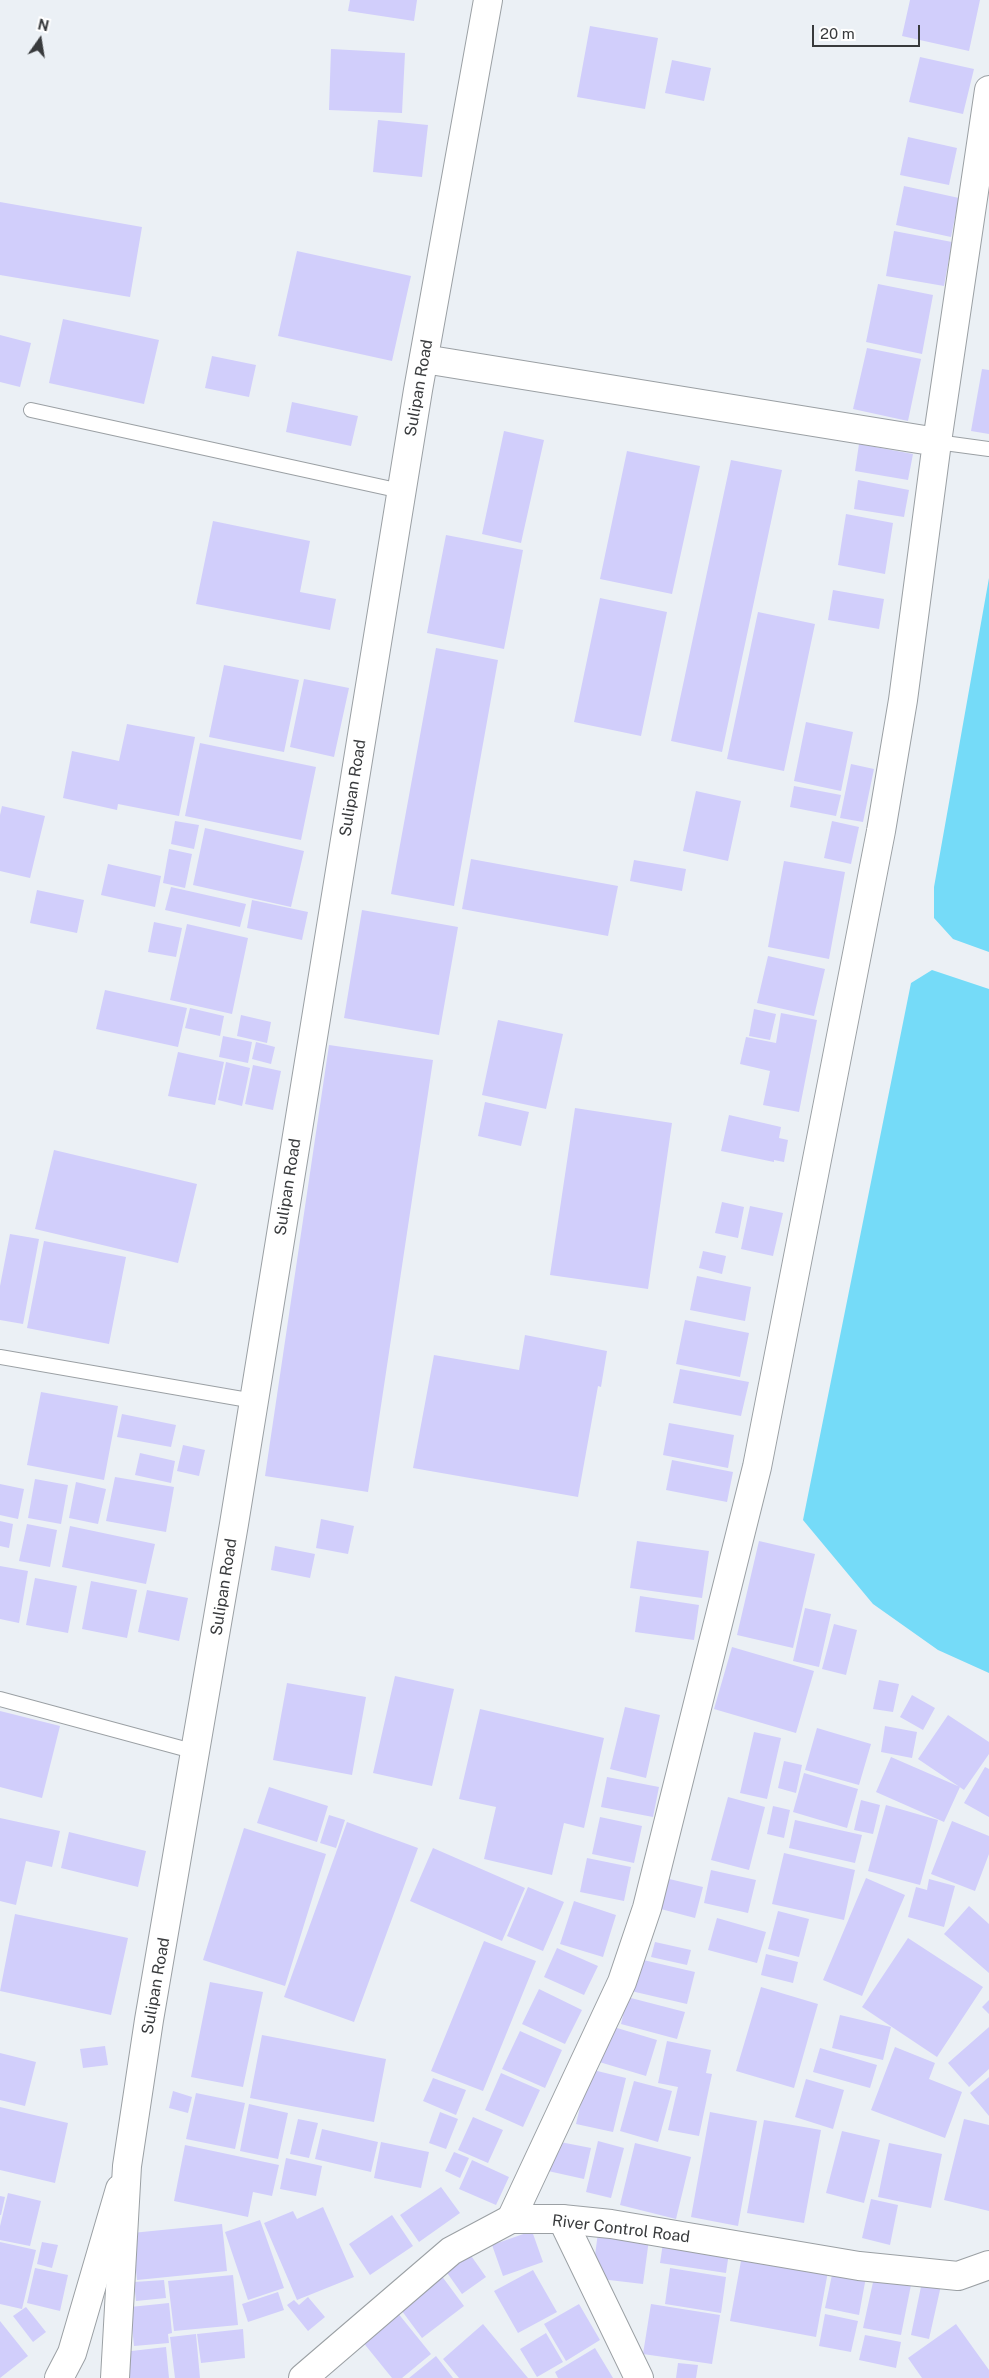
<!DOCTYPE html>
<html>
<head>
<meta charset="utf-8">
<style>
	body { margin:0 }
	#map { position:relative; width:989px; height:2378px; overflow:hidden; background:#ebf0f5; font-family:"Public Sans",sans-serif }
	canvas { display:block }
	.north { position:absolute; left:15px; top:15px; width:50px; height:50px; -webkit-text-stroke:4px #fff; paint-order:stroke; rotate:13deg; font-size:14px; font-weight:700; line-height:20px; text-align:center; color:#383a3c }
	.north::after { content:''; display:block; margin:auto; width:18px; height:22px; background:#383a3c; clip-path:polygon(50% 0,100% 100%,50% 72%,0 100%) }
	.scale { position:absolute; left:812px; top:25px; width:108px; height:22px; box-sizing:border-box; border:2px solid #383a3c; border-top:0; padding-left:6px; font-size:15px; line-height:18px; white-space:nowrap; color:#383a3c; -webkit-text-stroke:4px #fff; paint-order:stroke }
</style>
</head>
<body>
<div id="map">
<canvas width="989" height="2378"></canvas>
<div class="north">N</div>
<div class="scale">20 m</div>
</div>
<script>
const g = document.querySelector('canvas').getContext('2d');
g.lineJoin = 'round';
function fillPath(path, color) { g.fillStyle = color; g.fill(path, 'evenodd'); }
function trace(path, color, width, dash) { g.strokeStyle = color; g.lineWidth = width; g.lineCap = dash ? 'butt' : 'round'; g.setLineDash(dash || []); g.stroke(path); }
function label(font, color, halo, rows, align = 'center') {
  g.font = font + ' "Public Sans",sans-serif'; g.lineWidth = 4; g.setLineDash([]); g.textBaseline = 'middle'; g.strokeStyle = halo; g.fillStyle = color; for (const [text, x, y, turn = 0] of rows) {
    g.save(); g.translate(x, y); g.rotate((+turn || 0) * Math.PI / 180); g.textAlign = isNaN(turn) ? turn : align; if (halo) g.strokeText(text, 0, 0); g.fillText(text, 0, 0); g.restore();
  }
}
fillPath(new Path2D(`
	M989,578V952L953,939L934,918V887Z
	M932,970L989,989V1673L938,1650L873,1604L803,1520L911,983Z`), '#75dbf8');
fillPath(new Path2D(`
	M350,0H417L414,21L348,11Z
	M910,0H980L969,51L902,36Z
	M590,26L658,38L645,109L577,97Z
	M331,49L405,53L402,113L329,110Z
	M920,57L974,69L963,114L909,102Z
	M672,60L711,68L704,101L665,93Z
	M378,120L428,125L422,177L373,172Z
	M908,137L957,148L949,185L900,175Z
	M904,186L959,198L951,237L896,225Z
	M0,202L142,227L130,297L0,275Z
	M894,231L952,242L944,286L886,276Z
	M297,251L411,276L392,361L278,336Z
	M878,284L933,295L922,354L866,342Z
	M63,319L159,340L144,404L49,383Z
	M0,335L31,343L20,387L0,382Z
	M867,348L921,359L908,421L853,409Z
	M212,356L256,365L249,397L205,388Z
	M982,369L989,370V434L971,431Z
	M292,402L358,416L351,446L286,432Z
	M504,431L544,440L521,543L482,534Z
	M859,444L913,454L908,480L855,471Z
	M627,451L700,466L672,594L600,579Z
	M731,460L782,470L722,752L671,741Z
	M858,480L909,490L904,517L854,509Z
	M846,514L893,523L885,574L838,565Z
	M213,521L310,541L300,592L336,599L330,630L196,604Z
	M446,535L523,550L504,649L427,633Z
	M833,590L884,599L879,629L828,620Z
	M600,598L667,612L641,736L574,722Z
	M758,612L815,624L784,771L727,759Z
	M436,648L498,660L454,906L391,894Z
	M224,665L299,680L284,752L209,737Z
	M304,679L349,688L334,757L290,747Z
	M806,722L853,732L841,791L794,781Z
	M127,724L195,737L179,816L118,804L117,810L63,798L72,751L119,761Z
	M200,743L316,767L301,840L185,816Z
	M851,764L874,769L863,822L840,818Z
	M794,786L841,795L836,816L790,807Z
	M696,791L741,801L728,861L683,851Z
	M2,806L45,816L30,878L0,871V815Z
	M175,821L199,825L194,849L171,844Z
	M832,821L859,827L851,864L824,858Z
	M205,828L304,851L291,907L193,885Z
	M169,849L192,854L185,888L163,883Z
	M471,859L618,886L608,936L462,909Z
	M634,860L686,869L682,891L630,881Z
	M784,861L845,872L829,959L768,947Z
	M108,864L161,876L155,907L101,895Z
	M171,887L246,904L240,927L165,910Z
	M37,890L84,900L77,933L30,923Z
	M252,900L308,912L302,940L247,928Z
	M362,910L458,927L439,1035L344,1018Z
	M154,922L182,928L176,957L148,952Z
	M187,924L248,938L232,1014L170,1000Z
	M768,956L825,969L814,1016L757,1003Z
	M105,990L187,1008L178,1047L96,1029Z
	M190,1008L224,1016L220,1036L185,1028Z
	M754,1009L776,1014L770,1040L749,1036Z
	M781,1013L817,1020L799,1112L763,1105L770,1071L740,1064L746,1037L776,1043Z
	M241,1015L271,1022L267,1043L237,1036Z
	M498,1020L563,1034L546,1109L482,1095Z
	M223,1036L252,1042L248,1063L219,1057Z
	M256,1042L275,1047L271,1064L252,1059Z
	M329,1045L433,1060L368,1492L265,1476Z
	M178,1052L224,1062L215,1105L168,1096Z
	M226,1062L250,1068L242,1106L218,1100Z
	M253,1065L281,1071L273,1110L245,1104Z
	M485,1102L529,1112L521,1146L478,1136Z
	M575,1108L672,1123L648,1289L550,1275Z
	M729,1115L781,1127L779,1138L788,1140L784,1162L774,1160V1162L721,1151Z
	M54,1150L197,1184L178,1263L35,1229Z
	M722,1202L744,1207L738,1238L715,1233Z
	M750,1206L783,1213L773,1256L741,1249Z
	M10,1234L39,1239L23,1324L0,1320V1286Z
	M44,1241L126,1257L109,1344L27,1328Z
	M703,1251L726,1256L722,1274L699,1268Z
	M697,1276L751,1287L745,1321L690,1310Z
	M685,1320L749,1333L740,1377L676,1364Z
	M525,1335L607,1351L601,1387L598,1386L578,1497L413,1468L434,1355L519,1370Z
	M680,1369L749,1382L741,1416L673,1403Z
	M41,1392L118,1406L104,1480L27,1465Z
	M122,1414L176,1425L171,1447L117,1437Z
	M669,1423L734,1435L728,1468L663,1455Z
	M183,1445L205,1450L199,1476L177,1471Z
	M140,1453L175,1461L171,1483L135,1475Z
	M672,1460L733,1472L727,1502L666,1490Z
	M115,1477L174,1487L166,1532L106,1521Z
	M35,1479L68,1485L61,1524L28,1518Z
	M76,1482L106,1489L98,1524L69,1518Z
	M0,1484L24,1489L18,1519L0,1515Z
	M321,1519L354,1526L348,1554L316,1548Z
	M0,1521L13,1524L9,1548L0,1546Z
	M27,1524L57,1530L50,1567L19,1561Z
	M70,1526L155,1544L146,1584L62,1567Z
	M637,1541L709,1551L702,1598L630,1588Z
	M759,1541L815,1554L793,1648L737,1635Z
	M275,1546L315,1554L310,1578L271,1570Z
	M0,1566L28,1571L19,1623L0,1619Z
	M35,1578L77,1586L68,1633L26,1625Z
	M91,1581L137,1590L127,1638L82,1629Z
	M147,1590L188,1598L179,1641L138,1632Z
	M640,1596L699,1605L694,1640L635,1632Z
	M805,1608L831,1614L819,1667L793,1661Z
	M834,1624L857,1630L846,1675L822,1669Z
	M732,1647L814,1671L796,1733L714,1709Z
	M395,1676L454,1689L432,1786L373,1773Z
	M879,1680L899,1684L893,1712L873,1709Z
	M287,1683L366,1697L352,1775L273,1760Z
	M912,1695L935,1708L923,1730L900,1717Z
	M625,1707L660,1715L646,1778L610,1769Z
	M480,1709L604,1738L584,1828L564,1823L552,1875L484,1859L496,1807L459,1799Z
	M0,1711L60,1726L42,1798L0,1787Z
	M948,1715L989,1742V1754L964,1790L918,1759Z
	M885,1726L917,1732L912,1758L881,1752Z
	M817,1728L871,1744L859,1785L805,1770Z
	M754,1732L781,1738L767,1799L740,1793Z
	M891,1757L960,1787L944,1822L876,1792Z
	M784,1761L802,1765L796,1793L778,1788Z
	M985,1767L989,1769V1817L964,1803Z
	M804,1773L858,1789L847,1828L793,1812Z
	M607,1777L659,1787L653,1817L601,1807Z
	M269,1787L328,1806L317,1842L257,1823Z
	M728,1797L765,1807L749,1870L711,1860Z
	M861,1800L880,1805L873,1834L854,1830Z
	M886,1805L938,1820L920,1885L868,1871Z
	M773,1806L790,1810L784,1838L767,1834Z
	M329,1815L345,1820L336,1848L320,1843Z
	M600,1817L642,1826L634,1863L592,1854Z
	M0,1818L60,1831L52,1867L26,1861L16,1905L0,1901Z
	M795,1820L862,1835L855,1863L789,1848Z
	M952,1821L989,1836V1854L975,1891L931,1874Z
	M347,1822L418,1848L354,2022L284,1997Z
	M244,1828L326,1854L285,1986L203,1960Z
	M69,1832L146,1851L138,1887L61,1868Z
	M433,1848L525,1888L502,1941L410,1901Z
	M784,1853L855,1870L844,1920L772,1904Z
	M587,1858L631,1867L624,1901L580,1892Z
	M711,1870L756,1880L748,1913L704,1903Z
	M665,1878L703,1887L695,1918L657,1908Z
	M866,1878L905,1895L862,1996L823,1980Z
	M929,1879L955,1886L944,1927L908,1917L916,1887L927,1890Z
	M528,1887L564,1902L543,1951L507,1936Z
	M574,1901L616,1915L603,1957L560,1944Z
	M969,1906L989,1924V1973L944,1934Z
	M778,1911L809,1919L799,1957L768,1949Z
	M15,1914L128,1938L111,2015L0,1991Z
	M717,1918L766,1932L757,1963L708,1950Z
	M908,1938L983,1987L937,2057L862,2007Z
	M484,1941L536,1961L483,2091L431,2071Z
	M655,1942L691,1950L687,1965L651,1957Z
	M557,1948L598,1966L584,1995L544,1977Z
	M766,1954L798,1962L793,1983L761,1975Z
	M639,1959L695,1972L687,2004L631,1991Z
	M210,1982L263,1992L243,2087L191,2077Z
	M761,1987L818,2004L794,2088L736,2071Z
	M539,1989L582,2010L565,2044L522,2024Z
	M627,1997L685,2012L677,2039L621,2024Z
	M989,2000V2014L982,2007Z
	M840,2015L891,2027L883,2060L832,2048Z
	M607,2025L657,2040L646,2076L596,2061Z
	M989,2027V2069L969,2087L948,2063Z
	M520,2031L562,2050L545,2088L502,2069Z
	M262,2035L386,2059L374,2122L250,2098Z
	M667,2041L711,2050L706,2073L712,2074L699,2136L668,2130L678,2087L658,2083Z
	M105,2046L108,2065L83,2068L80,2049Z
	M895,2047L935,2063L929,2079L962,2092L945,2138L871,2110Z
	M820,2048L877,2065L870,2088L813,2072Z
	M0,2053L36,2062L25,2106L0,2100Z
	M589,2069L626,2078L613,2132L576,2124Z
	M501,2073L540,2090L523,2127L485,2110Z
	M989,2077V2116L970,2093Z
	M433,2078L466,2090L456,2115L423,2101Z
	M806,2079L844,2090L833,2129L795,2117Z
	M634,2081L672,2091L658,2142L620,2131Z
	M173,2091L192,2097L188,2113L169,2108Z
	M196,2093L245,2103L235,2149L186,2139Z
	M249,2104L288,2113L278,2159L240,2151Z
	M0,2107L68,2123L55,2183L0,2170Z
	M440,2112L458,2119L446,2149L429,2143Z
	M710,2112L757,2121L738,2226L691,2217Z
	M473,2117L503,2130L488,2163L458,2150Z
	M298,2119L318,2123L309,2158L290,2154Z
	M964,2119L989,2125V2211L944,2200Z
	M764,2120L821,2130L804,2223L747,2213Z
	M322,2129L378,2142L371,2172L315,2159Z
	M842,2131L880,2140L864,2203L826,2193Z
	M555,2141L591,2148L584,2179L548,2171Z
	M598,2141L624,2148L611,2198L586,2192Z
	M381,2142L429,2152L421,2188L374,2178Z
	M635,2143L691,2157L676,2219L620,2205Z
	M889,2143L942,2154L931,2208L878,2197Z
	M185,2145L279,2165L272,2196L253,2192L248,2217L174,2201Z
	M454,2152L469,2158L460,2178L445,2171Z
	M286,2158L322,2166L316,2196L280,2189Z
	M472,2160L509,2177L496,2205L459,2189Z
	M441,2187L460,2213L419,2242L400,2215Z
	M8,2193L41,2201L30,2246L0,2240V2226Z
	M0,2196L5,2197L1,2215H0Z
	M871,2199L898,2205L890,2245L862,2238Z
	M323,2207L354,2277L297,2300L264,2223L293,2211L297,2219Z
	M392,2215L413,2246L370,2275L349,2244Z
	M260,2220L284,2288L248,2300L225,2232Z
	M222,2224L227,2271L137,2280L132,2233Z
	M599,2225L650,2232L643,2284L592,2278Z
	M532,2231L543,2262L503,2276L492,2245Z
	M664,2236L730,2246L726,2273L660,2263Z
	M0,2242L36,2250L22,2309L0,2304Z
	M42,2242L58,2245L52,2268L37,2264Z
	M467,2250L486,2277L462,2294L443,2267Z
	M743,2250L829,2266L816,2337L730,2321Z
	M35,2268L68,2275L60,2311L27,2303Z
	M670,2268L726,2277L721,2313L665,2304Z
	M533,2270L557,2312L518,2333L494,2291Z
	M833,2270L866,2277L859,2315L825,2308Z
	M875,2273L912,2280L901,2335L863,2328Z
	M233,2275L238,2325L174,2331L168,2281Z
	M441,2275L464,2306L422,2338L399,2307Z
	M923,2277L942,2281L929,2339L911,2335Z
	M164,2280L166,2298L136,2301L134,2282Z
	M278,2292L284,2310L248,2322L242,2304Z
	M308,2297L325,2317L308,2331L287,2305L294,2300L299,2305Z
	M169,2303L172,2333L168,2334L169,2343L134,2346L130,2307Z
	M579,2304L600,2340L566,2361L544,2324Z
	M651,2304L720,2315L712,2364L643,2354Z
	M26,2307L46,2332L33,2342L13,2316Z
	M397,2312L431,2354L402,2378H392L362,2341Z
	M825,2314L858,2321L851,2352L819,2346Z
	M0,2321L28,2356L0,2378Z
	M483,2324L528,2378H459L443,2359Z
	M956,2324L989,2370V2378H922L908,2358Z
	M243,2329L245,2358L201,2363L197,2334Z
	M546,2333L563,2362L537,2377L520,2349Z
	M196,2334L200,2378H175L170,2337Z
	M865,2335L901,2342L896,2368L859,2360Z
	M166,2347L169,2378H125L123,2352Z
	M595,2348L613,2378H558L555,2372Z
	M436,2356L453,2378H409Z
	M678,2363L698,2365L696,2378H676Z`), '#d1cefb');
const service = new Path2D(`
	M31,410L401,491
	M937,442L989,449
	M0,1357L254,1401
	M0,1699L196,1752`);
const minor = new Path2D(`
	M424,359L937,442
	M511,2219L622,1982L647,1908L757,1467L881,831L903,700L937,442L989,90
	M562,2219L639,2378
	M59,2378L72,2353L120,2189`);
const tertiary = new Path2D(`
	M115,2378L127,2166L149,2020L234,1524L418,390L488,0
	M303,2378L451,2251L511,2219H562L611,2224L859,2266L958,2276L989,2265`);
trace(service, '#9ba0a4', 16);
trace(minor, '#9ba0a4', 30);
trace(tertiary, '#9ba0a4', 30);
trace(service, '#fff', 14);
trace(minor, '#fff', 28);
trace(tertiary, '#fff', 28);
label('16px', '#383a3c', '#fff', [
	["Sulipan Road",419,388,-80],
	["Sulipan Road",353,788,-81],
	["Sulipan Road",288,1187,-81],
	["Sulipan Road",224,1587,-81],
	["Sulipan Road",156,1986,-80],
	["River Control Road",621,2229,7]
]);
</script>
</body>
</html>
